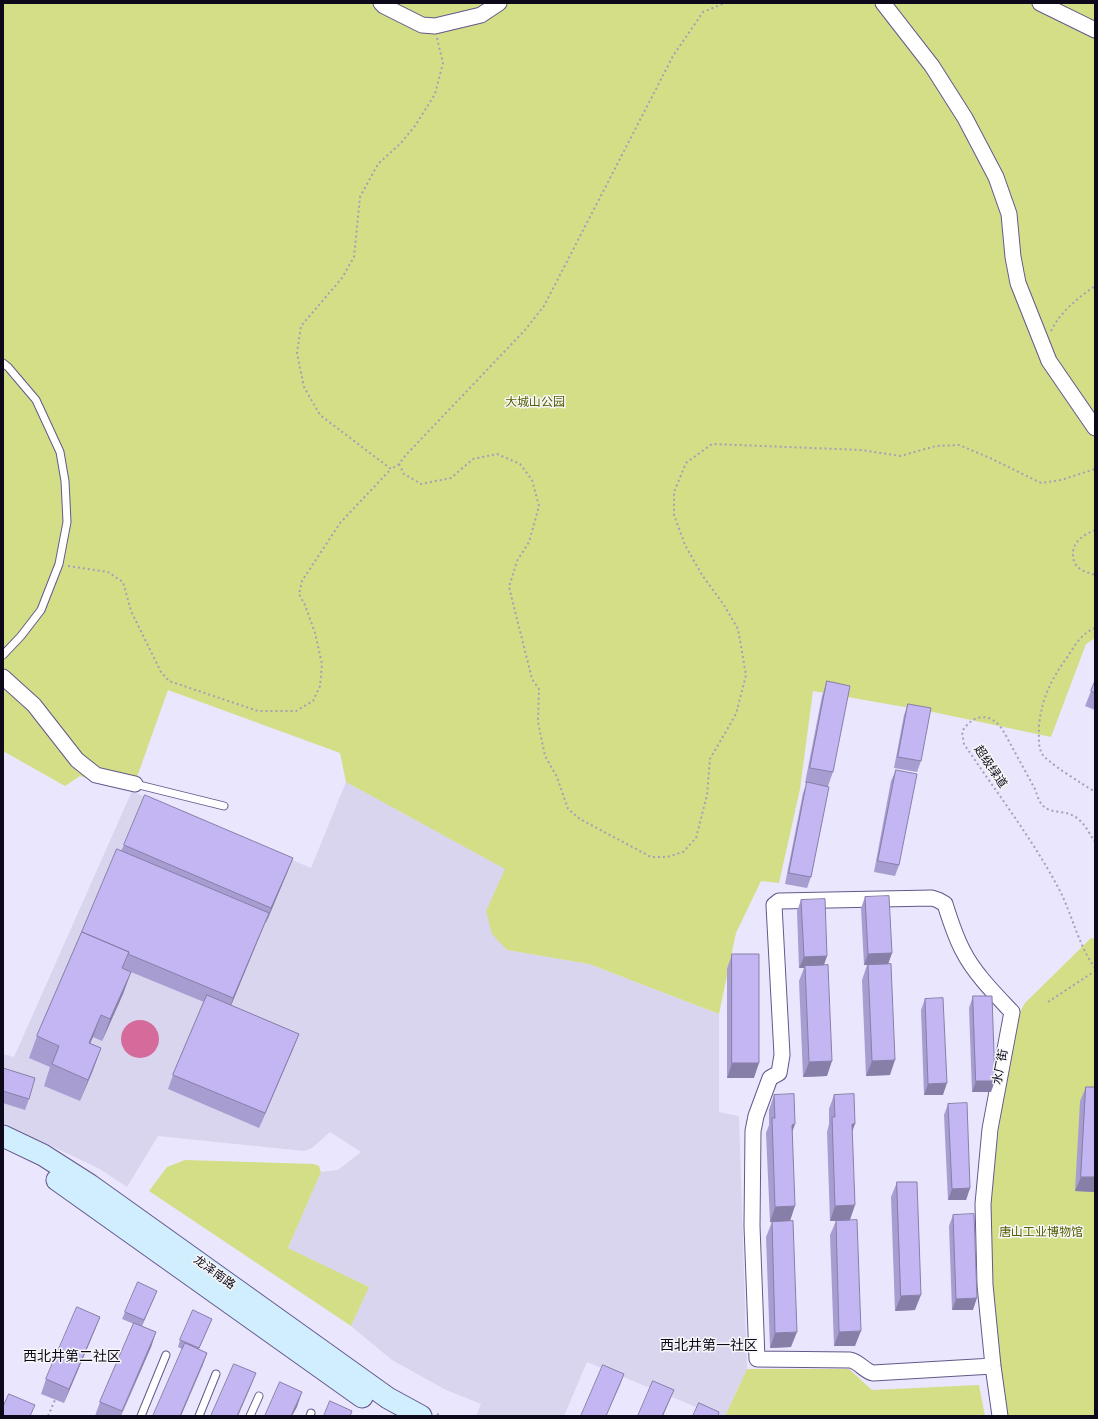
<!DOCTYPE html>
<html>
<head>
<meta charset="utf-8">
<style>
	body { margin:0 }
	#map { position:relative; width:1098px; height:1419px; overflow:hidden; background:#eae6fe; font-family:Roboto,sans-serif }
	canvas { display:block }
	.frame { position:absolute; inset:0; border:4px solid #0d081a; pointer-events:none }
</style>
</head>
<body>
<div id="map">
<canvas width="1098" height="1419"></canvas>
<div class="frame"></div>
</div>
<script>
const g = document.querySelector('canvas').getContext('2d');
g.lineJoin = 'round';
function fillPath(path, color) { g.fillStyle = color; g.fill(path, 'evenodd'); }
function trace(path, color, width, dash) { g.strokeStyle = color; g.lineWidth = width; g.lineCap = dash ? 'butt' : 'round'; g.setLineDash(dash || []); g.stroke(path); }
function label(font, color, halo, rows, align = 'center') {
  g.font = font + ' Roboto,"Noto Sans SC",sans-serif'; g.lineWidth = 3; g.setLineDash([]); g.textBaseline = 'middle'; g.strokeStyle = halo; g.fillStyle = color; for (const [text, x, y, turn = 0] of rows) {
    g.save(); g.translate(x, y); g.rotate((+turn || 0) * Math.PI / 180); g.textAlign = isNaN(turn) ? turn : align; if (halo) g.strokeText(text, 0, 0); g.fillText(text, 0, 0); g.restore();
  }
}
fillPath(new Path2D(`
	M346,782L506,869L486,911L507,950L589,964L719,1014V1112L739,1116L747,1369L725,1416H718L587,1362L564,1416H476L481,1404L446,1390L392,1360L351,1326L368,1287L288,1248L321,1172L338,1170L361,1152L330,1132L312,1148L304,1151L158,1136L127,1187L100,1169L3,1123V1054L14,1057L132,791L311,868Z`), '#d9d5ef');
fillPath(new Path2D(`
	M3,3H1095V638L1086,644L1051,737L933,712L813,691L800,789L779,883L761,881L736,933L719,1014L589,964L507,950L492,934L486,911L505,869L346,782L340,753L168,690L132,791L80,776L65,786L3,751Z
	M1091,938L1095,939V1416H1007L1003,1402L986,1224L1011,1039L1017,1017L1025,1003Z
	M185,1160L314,1164L319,1166L321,1172L288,1248L369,1287L351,1326L149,1191L167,1167Z
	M747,1369H849L872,1390L979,1385L985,1416H725Z`), '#d4de87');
fillPath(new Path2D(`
	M121 1039a19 19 0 1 1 38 0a19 19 0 1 1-38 0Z`), '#d56b9a');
const service = new Path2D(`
	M3,363L8,367L36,400L60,452L65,481L67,522L59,564L41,610L21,636L3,655
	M135,784L224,806
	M141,1416L166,1355
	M199,1416L216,1374
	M250,1416L259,1396
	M310,1416L311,1413`);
const minor = new Path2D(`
	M381,3L384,6L422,25L435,26L481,15L499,3
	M883,3L932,66L965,118L996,177L1009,214L1013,257L1018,283L1049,361L1095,428
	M1040,3L1095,30
	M3,677L34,705L77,760L96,775L135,784
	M993,1366L873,1373C864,1371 860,1362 850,1360L757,1359L752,1226L753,1131L756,1116L770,1078L779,1073L782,1055L774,905L779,901L932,898L938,900L945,904C950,920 955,936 963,951C974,973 995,994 1012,1012L990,1129L983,1204L985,1285L993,1366L1000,1416`);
const secondary = new Path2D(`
	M3,1136L43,1155L90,1185L388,1398L421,1416
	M57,1180L362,1397`);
trace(service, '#64588a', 9);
trace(minor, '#64588a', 17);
trace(secondary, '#64588a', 23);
trace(new Path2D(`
	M437,38L443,63L435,94L415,126L400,144L378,164L360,197L354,257L342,278L301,326L297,353L304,387L320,415L391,469L399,464L405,456L525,330L544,306L673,56L703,12L725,3
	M1051,331C1061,311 1078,298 1095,286
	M399,464L404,474L421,484L451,478L473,459L497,454L520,464L532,480L539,506L529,542L517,561L509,587L532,679L539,689L538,722L545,756L557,777L568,809L580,819L651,857H667L683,852L696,838L707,795L710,759L736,714L746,675L738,629L724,605L702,575L685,545L674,515V492L686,463L712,444L862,450L900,456L936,446L959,445L990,458L1041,483L1061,480L1095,469
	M1095,530C1083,535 1072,542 1073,556C1073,561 1076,566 1080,569C1085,572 1090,573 1095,575
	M68,566L108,572L123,582L131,611L161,672L169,681L258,711H296L313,701L320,686L322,664L315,633L305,605L299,594L302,581L340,523L391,469
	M1095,628C1082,633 1075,645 1068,656C1052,678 1042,697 1039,725C1039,735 1038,744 1041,752C1045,762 1085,785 1095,792
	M1095,842C1090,835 1086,825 1078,819C1062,805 1043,821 1036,791C1028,776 1019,760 1011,745C1007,738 1003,729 998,724C984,711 970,718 962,732L964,744C996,792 1035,842 1061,893C1073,918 1079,946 1095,968
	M1048,1002L1095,971
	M437,1414L442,1416
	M48,1416L55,1400`), '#a4a0b6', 2, [2, 3]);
trace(service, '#fff', 7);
trace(minor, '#fff', 15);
trace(secondary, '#d0eefe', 21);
fillPath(new Path2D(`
	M827,681L833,772L828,786L811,877L807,888L785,884L803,793L807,783H805L822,696Z
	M1095,681V710L1085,706Z
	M908,704L921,761L917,772L894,768L904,715Z
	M896,770L899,865L895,876L874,872L891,781Z
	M124,845L293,858L287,873L266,923H265L231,1005L299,1034L293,1049L259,1128L168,1089L173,1075L204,1002L131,972L123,994L102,1041L93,1037L90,1043L101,1048L93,1070L80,1101L44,1086L50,1067L29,1058L37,1036L82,932L121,851Z
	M865,897L892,953L888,964L890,1075L866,1076L862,980L867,965H864L861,908Z
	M801,900L827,956L824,965L827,1076L803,1077L799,981L804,968H799L797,911Z
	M732,954L754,1078H727V969Z
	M973,996L991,1092H972L969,1008Z
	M925,999L943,1095H924L921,1010Z
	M3,1068L29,1099L25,1110L3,1103Z
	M1086,1087L1095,1192L1075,1191L1080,1101Z
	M774,1095L792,1132L790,1221L770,1222L766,1133L769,1125V1110Z
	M834,1095L852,1131L850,1220L855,1346H834L830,1235L836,1221H830L827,1132L829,1124V1109Z
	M948,1104L970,1188L966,1200H948L944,1115Z
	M897,1182L915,1310L895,1311L891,1197Z
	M953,1215L973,1310H952L949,1226Z
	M772,1222L791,1347L770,1348L766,1237Z
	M154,1298L142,1326L156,1332L151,1347L121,1416H95L100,1402L134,1324L122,1319L125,1312Z
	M100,1317L94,1332L64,1403L41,1394L46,1379Z
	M212,1319L199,1349L207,1353L202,1367L182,1349L178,1347L180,1340Z`), '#a89dd0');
fillPath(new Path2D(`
	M293,858L287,873L266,923L271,908Z
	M269,913L263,928L228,1013L233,998Z
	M892,953L888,964L864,965L868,954Z
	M827,956L823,967L805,966L804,968H799L804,957Z
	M131,972L123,994L102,1041L110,1019Z
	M101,1015L93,1037L81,1064L89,1043Z
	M299,1034L293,1049L259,1128L265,1113Z
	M101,1048L93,1070L80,1101L88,1080Z
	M895,1060L890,1075L866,1076L872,1061Z
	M832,1061L827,1076L803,1077L809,1062Z
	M732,1063H759L754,1078H727Z
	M976,1081H995L991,1092H972Z
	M947,1083L943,1095H924L928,1084Z
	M795,1124L790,1139L792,1125Z
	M852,1124H855L850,1138Z
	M1081,1177H1095V1192L1075,1191Z
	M970,1188L966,1200H948L952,1189Z
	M855,1205L850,1220L830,1221L835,1206Z
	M795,1206L790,1221L770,1222L775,1207Z
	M157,1291L154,1298L141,1328L144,1320Z
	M921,1295L915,1310L895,1311L901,1296Z
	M977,1298L973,1310H952L956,1299Z
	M100,1317L94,1332L64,1403L69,1389Z
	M861,1331L855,1346H834L839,1332Z
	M156,1332L151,1347L121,1416Z
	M797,1332L791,1347L770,1348L775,1333Z
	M207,1353L202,1367L181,1416H180Z
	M256,1373L250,1388L238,1416H237Z
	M624,1374L620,1385L606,1416Z
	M674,1390L663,1416H662Z
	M302,1392L297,1407L292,1416H291Z`), '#887fa9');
const building = new Path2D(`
	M827,681L850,686L833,772L810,768Z
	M1095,681V693L1091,691Z
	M908,704L931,708L921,761L898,757Z
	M896,770L917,774L899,865L878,861Z
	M807,782L829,787L811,877L789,873Z
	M145,795L293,858L271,908L124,845Z
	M117,849L269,913L233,998L128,954L129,952L82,932Z
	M889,896L892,953L868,954L865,897Z
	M825,899L827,956L804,957L801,900Z
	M82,932L129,952L122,968L131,972L110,1019L101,1015L89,1043L101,1048L88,1080L52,1064L59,1046L37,1036Z
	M732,954H759V1063H732Z
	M891,964L895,1060L872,1061L868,965Z
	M828,965L832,1061L809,1062L805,966Z
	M207,995L299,1034L265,1113L173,1075Z
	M973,996H992L995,1081H976Z
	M943,998L947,1083L928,1084L925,999Z
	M3,1068L35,1078L29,1099L3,1091Z
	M1086,1087H1095V1177H1081Z
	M794,1094L795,1124L792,1125L795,1206L775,1207L772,1118H775L774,1095Z
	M854,1094L855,1124H852L855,1205L835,1206L832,1117H835L834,1095Z
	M967,1103L970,1188L952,1189L948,1104Z
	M897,1182H917L921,1295L901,1296Z
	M974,1214L977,1298L956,1299L953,1215Z
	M857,1220L861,1331L839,1332L836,1221Z
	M793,1221L797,1332L775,1333L772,1222Z
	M138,1282L157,1291L144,1320L125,1312Z
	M77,1307L100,1317L69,1389L46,1379Z
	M193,1310L212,1319L199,1348L180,1340Z
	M134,1323L156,1332L122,1411L100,1402Z
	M185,1343L207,1353L180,1416H153Z
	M234,1364L256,1373L237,1416H211Z
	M603,1365L624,1374L606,1416H581Z
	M653,1381L674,1390L662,1416H638Z
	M280,1382L302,1392L291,1416H265Z
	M9,1394L35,1405L30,1416H3V1407Z
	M330,1401L352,1411L350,1416H324Z
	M699,1403L719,1412L718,1416H693Z`);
fillPath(building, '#c3b6f2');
trace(building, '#887fa9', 1);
label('12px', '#565c00', '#f7f7f7', [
	["大城山公园",535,403],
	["唐山工业博物馆",1041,1233]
]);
label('12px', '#0d081a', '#f7f7f7', [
	["超级绿道",990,767,56],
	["水厂街",1001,1067,-79],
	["龙泽南路",214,1273,36]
]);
label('14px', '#0d081a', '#f7f7f7', [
	["西北井第一社区",709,1346],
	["西北井第二社区",72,1357]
]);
</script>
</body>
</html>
